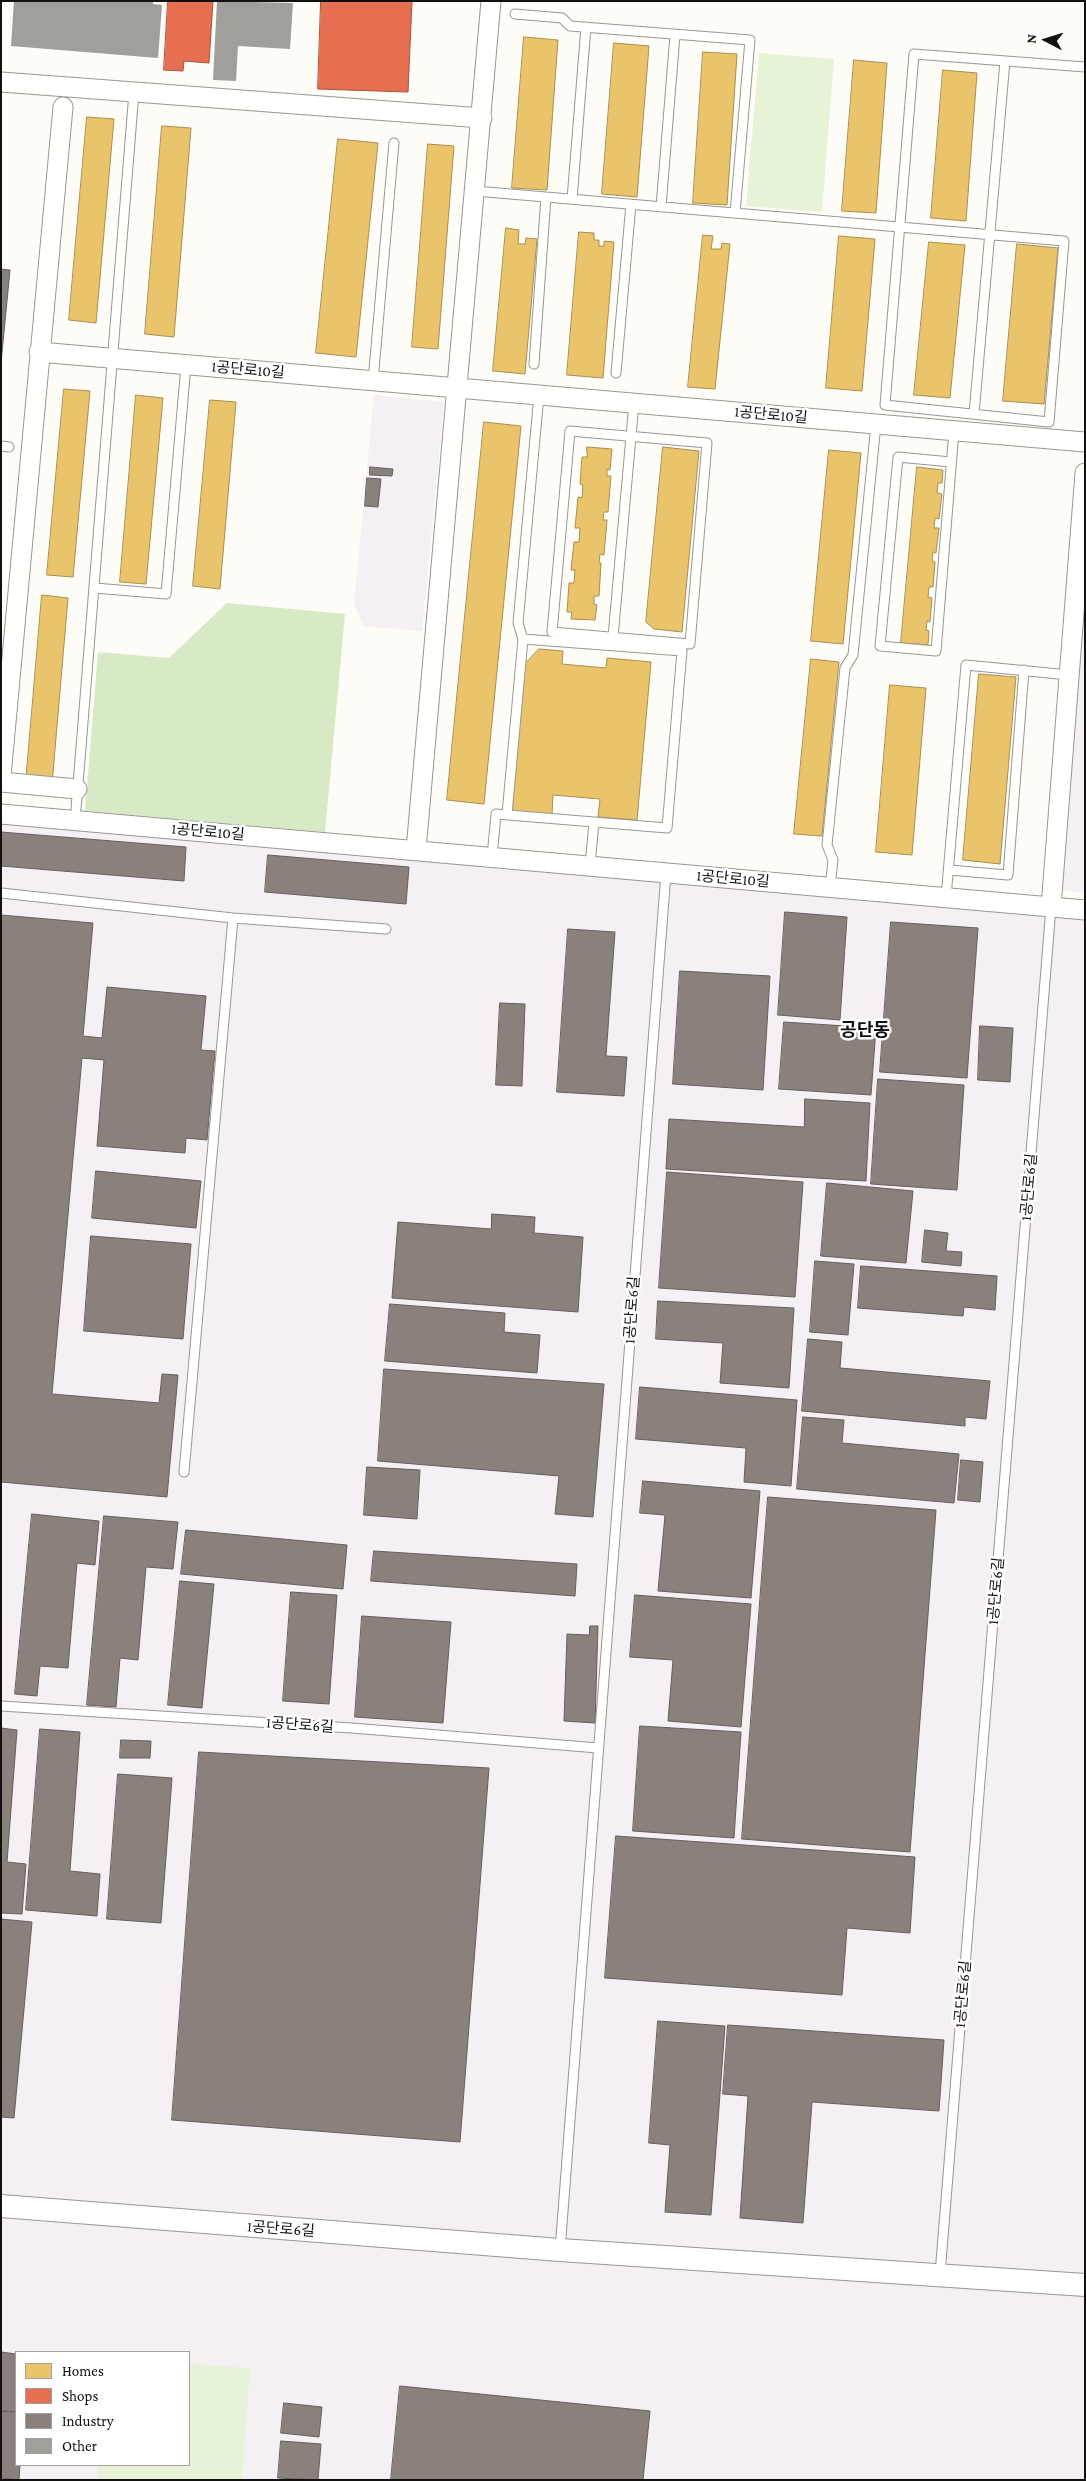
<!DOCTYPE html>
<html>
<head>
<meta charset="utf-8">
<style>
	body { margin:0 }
	#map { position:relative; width:1086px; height:2481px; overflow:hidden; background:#fdfcf7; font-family:"Crimson Pro",serif }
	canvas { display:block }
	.frame { position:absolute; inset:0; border:2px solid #111; pointer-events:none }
	.legend { position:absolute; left:15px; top:2351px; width:175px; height:115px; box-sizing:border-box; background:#fff; border:1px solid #a0a0a0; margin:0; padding:6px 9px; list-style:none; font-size:15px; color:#111 }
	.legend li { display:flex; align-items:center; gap:10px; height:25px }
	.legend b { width:25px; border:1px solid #a0a0a0 }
	.north { position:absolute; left:1021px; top:15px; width:50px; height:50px; -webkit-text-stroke:4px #fff; paint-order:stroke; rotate:275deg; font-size:14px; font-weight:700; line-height:20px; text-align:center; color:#111 }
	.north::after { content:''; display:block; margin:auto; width:18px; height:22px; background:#111; clip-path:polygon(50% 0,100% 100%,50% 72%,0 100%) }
</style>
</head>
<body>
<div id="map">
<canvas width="1086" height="2481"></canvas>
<div class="frame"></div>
<ul class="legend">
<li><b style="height:14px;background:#e9c46a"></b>Homes</li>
<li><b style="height:14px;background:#e76f51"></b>Shops</li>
<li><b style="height:14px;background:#8a817c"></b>Industry</li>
<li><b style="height:14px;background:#a19f9c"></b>Other</li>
</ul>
<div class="north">N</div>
</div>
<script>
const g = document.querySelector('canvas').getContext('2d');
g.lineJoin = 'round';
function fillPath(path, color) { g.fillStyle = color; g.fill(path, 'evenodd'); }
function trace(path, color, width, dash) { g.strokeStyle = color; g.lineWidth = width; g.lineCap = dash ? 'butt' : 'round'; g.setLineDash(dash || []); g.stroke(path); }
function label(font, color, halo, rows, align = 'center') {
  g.font = font + ' "Crimson Pro","Noto Sans KR",serif'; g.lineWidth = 5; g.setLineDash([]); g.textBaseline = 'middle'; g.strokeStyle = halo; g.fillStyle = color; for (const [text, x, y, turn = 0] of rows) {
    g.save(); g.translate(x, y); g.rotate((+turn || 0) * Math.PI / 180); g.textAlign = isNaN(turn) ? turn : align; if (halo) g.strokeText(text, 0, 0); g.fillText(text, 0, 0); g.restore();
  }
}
fillPath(new Path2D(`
	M374,395L444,402L422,631L363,626L354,604Z
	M1085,607V893L1060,890Z
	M1,814L1085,910V2480H1ZM16,2352H189V2465H16Z`), '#f5f0f3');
fillPath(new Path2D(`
	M759,53L834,59L822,212L746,206Z
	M189,2364L250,2368L242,2480H97L98,2465H189Z`), '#e7f3d7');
fillPath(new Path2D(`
	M227,603L345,614L325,832L85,811L98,652L169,658Z`), '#d8eac5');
const homes = new Path2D(`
	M524,37L558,40L547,190L512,188Z
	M614,43L649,46L637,197L602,194Z
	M703,52L737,54L727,205L693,203Z
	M854,60L887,63L876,213L842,211Z
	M943,70L977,73L966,221L931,218Z
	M87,117L114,119L96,323L69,320Z
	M162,126L191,128L174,337L145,334Z
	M338,139L378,143L356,357L316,353Z
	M428,144L454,146L438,349L412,347Z
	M506,228L519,230L518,244H525L526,238L537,239L525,374L493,371Z
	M579,232L594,233V240H599V246H604V241L614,242L603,378L567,375Z
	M703,235L713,236L711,249H721L722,243L730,244L715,389L688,387Z
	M839,236L875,239L862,391L826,388Z
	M929,242L965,245L950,398L914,395Z
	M1017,244L1058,248L1044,404L1003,401Z
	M64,389L90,391L73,577L47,575Z
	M136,395L163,398L146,584L120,582Z
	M210,400L236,402L220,589L193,586Z
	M484,422L521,426L484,804L447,800Z
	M587,447L612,449L610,470L607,469V476H611L608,512H604L603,520H607L604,555L600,554L599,563H601L599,596H594V604L597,605L595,620L571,619L572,612H567L569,583H574L575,570H571L574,542H579L580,528H575L578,497L582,498L583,485L580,484L582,457H587Z
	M663,447L699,451L682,632L654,629L646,622Z
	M829,450L861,453L843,644L811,641Z
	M917,467L943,470L942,483H938L937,493L942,494L939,519L935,518L934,528H939L936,553L933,552L932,561L935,562L933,587H929L928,597L932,598L930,622L927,621L926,630L929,631L928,645L901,643Z
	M42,595L68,598L52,784L26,782Z
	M539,649L563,651L562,664L606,668L607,658L651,662L637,820L598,817L600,799L553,795L552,815L512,811L525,664Z
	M811,659L839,662L822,836L794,834Z
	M979,674L1016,677L1000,864L963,860Z
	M890,685L926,688L912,855L876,852Z`);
fillPath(homes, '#e9c46a');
trace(homes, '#a88e4f', 1);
const shops = new Path2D(`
	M168,1H213L209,63L184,61L183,71L164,70Z
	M321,1H412L408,92L318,89Z`);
fillPath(shops, '#e76f51');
trace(shops, '#a7533e', 1);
const industry = new Path2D(`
	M1,269L10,270L1,363Z
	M370,467L393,469L392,476L370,475Z
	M367,478L381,479L378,507L365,506Z
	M1,832L186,847L184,881L1,866Z
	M268,855L409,867L406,904L265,892Z
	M785,912L847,917L840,1020L778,1015Z
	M1,915L93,923L83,1036L102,1038L107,987L206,996L201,1050L215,1051L207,1140L186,1138L185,1153L97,1146L104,1060L82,1058L52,1394L159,1403L162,1374L178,1375L167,1497L1,1482Z
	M891,922L978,928L967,1078L880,1072Z
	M568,929L615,932L606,1056L627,1057L624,1096L557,1092Z
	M680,971L770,976L763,1090L673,1084Z
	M500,1003L525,1004L522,1086L496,1085Z
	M784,1022L876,1028L871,1095L779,1089Z
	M980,1026L1013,1028L1010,1082L978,1080Z
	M878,1079L964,1085L957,1190L871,1184Z
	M805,1099L870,1103L866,1181L666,1169L669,1119L804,1127Z
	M96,1171L201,1181L196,1228L92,1218Z
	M667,1172L803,1182L795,1297L659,1288Z
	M827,1183L913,1191L906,1263L821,1256Z
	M492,1214L535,1217L534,1233L583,1237L578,1312L392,1298L398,1222L491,1229Z
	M925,1230L948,1233L946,1251L962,1252L961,1266L922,1262Z
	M91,1236L191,1244L183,1339L84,1331Z
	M815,1261L854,1264L848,1335L810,1332Z
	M861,1266L997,1276L995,1310L964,1307L963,1316L858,1308Z
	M658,1301L794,1308L789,1388L720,1383L723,1343L656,1339Z
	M390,1304L505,1313L504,1332L540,1335L537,1373L385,1361Z
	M808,1339L842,1342L840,1368L990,1381L986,1419L965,1417V1426L802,1411Z
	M384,1369L604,1384L593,1517L555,1514L559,1476L378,1461Z
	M640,1387L797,1400L791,1486L744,1482L746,1448L636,1439Z
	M803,1417L844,1420L842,1443L959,1454L954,1503L797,1489Z
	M961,1460L983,1462L980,1502L958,1500Z
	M367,1467L420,1470L417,1519L364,1515Z
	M643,1481L760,1491L751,1598L658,1591L665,1515L640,1513Z
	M768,1497L936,1510L910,1852L742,1839Z
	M32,1514L99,1521L95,1565L77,1563L68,1668L40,1666L37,1696L15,1694Z
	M104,1516L178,1522L173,1569L146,1567L138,1660L120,1658L116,1707L87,1705Z
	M186,1530L347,1545L343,1589L181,1574Z
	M374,1551L577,1564L575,1596L371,1581Z
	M180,1581L214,1584L202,1708L168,1705Z
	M291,1592L337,1595L329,1704L283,1701Z
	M635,1595L751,1604L741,1727L668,1721L673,1660L630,1657Z
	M362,1616L451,1622L443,1723L355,1717Z
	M590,1626H598L595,1723L564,1721L567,1634L589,1635Z
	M640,1726L741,1732L734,1838L633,1831Z
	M1,1728L17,1730L7,1862L26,1864L22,1914L1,1913Z
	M40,1729L80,1732L70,1871L100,1874L97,1916L26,1910Z
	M121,1740L151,1741L150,1758H120Z
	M199,1752L489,1768L460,2142L172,2120Z
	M118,1774L172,1778L161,1923L107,1919Z
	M616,1836L915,1857L910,1933L847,1928L842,1995L605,1978Z
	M1,1919L32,1922L14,2118L1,2117Z
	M658,2021L725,2026L711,2215L665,2212L670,2145L649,2143Z
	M728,2025L944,2040L939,2111L812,2102L803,2223L740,2218L748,2096L723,2094Z
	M1,2352L16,2354V2412L1,2411Z
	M400,2386L650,2411L643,2480H391Z
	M284,2403L322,2407L319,2437L281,2433Z
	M1,2411L16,2412V2465H20L19,2480L1,2478Z
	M281,2441L321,2444L318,2480L278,2478Z`);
fillPath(industry, '#8a817c');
trace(industry, '#665f5c', 1);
fillPath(new Path2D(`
	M14,1H153V4L162,5L158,58L11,46Z
	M217,1L293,3L290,49L238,46L236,81L213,80Z`), '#a19f9c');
const service = new Path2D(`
	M515,14L562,18L570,26L750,40L735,213
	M475,191L1064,241L1049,422L885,405L914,54L1085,67
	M572,199L586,27
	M661,207L675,35
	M534,364L546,197
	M616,373L631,204
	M373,381L394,143
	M539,395L518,623L523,639L682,651L667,828L594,822L590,866
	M974,414L1005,61
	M570,431L707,443L690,644L552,632Z
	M1,446L9,447
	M951,462L898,457L880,646L936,651L954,431
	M95,588L166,594L186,365
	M613,637L634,403
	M76,809L134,92
	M507,814L523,639
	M492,857L496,814L594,822
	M949,870L1008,875L1024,670
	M830,887L833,860L827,845L845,668L853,655L876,424
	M1,893L233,918L386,929
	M946,897L966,665L1069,675
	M184,1472L233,918
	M1,1706L352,1728L598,1748
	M560,2250L666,873
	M940,2274L1051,907`);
const minor = new Path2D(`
	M1,82L482,118
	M39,352L1085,442
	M1,776L63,107
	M1,782L77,789
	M1,814L1085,910
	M416,850L491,1
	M1051,907L1085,473`);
const tertiary = new Path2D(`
	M1,2206L560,2250L1085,2285`);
trace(service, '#979795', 11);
trace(minor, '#979795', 21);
trace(tertiary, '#979795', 24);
trace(service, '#fffffe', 9);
trace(minor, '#fffffe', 19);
trace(tertiary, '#fffffe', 22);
label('15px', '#111', '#fff', [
	["1공단로10길",248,370,5],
	["1공단로10길",771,415,5],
	["1공단로10길",208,832,5],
	["1공단로10길",733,879,5],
	["1공단로6길",1029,1187,-85],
	["1공단로6길",632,1310,-86],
	["1공단로6길",996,1591,-85],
	["1공단로6길",300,1725,4],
	["1공단로6길",963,1994,-85],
	["1공단로6길",281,2229,4]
]);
label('bold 18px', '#111', '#fff', [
	["공단동",865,1030]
]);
</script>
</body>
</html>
